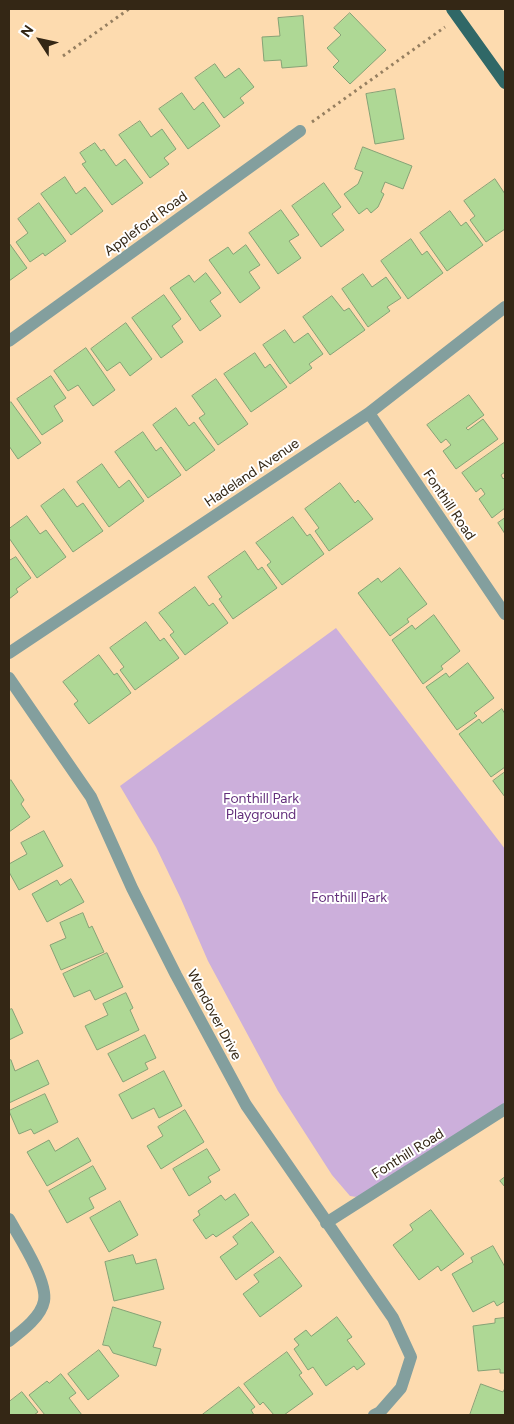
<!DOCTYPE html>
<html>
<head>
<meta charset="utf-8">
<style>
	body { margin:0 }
	#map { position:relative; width:514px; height:1424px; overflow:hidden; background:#fddbaf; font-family:Figtree,sans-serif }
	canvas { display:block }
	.frame { position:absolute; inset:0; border:10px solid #342715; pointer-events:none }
	.north { position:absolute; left:15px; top:15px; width:50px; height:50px; -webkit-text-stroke:4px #fff; paint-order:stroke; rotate:305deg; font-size:14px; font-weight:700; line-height:20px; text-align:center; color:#342715 }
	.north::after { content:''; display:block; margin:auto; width:18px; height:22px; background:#342715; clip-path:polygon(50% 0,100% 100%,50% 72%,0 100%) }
</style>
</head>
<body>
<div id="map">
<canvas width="514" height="1424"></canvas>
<div class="frame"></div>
<div class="north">N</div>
</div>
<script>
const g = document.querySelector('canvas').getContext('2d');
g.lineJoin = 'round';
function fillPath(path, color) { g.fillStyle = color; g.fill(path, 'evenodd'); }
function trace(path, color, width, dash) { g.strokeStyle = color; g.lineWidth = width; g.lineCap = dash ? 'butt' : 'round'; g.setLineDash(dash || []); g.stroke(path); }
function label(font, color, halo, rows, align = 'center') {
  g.font = font + ' Figtree,sans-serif'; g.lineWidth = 4; g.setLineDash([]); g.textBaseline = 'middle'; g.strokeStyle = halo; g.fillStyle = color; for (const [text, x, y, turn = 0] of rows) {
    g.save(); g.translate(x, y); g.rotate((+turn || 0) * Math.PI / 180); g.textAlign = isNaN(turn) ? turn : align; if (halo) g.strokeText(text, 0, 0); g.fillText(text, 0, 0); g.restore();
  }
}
fillPath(new Path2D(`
	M336,628L505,849V1104L370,1199L350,1196L332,1175L278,1091L208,961L181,899L156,847L120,786Z`), '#ccafdb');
const building = new Path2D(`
	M350,13L386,50L350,84L333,67L339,61L327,48L341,35L334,28Z
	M303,16L307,66L282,68L281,60L264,61L262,37L280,36L278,18Z
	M215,64L225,78L239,68L254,87L240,98L244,103L224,118L195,78Z
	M395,89L404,139L375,144L366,94Z
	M182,93L194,110L203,102L220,126L188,149L159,109Z
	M140,121L151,137L162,129L176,149L164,158L169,164L150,178L119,135Z
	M95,143L101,151L104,149L116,166L125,159L143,183L112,205L82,164L86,162L80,153Z
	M363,147L412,166L403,189L385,182L381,192L384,194L378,207L371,213L367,208L359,214L344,194L358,184L363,172L355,169Z
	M65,177L76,194L85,187L103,211L71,235L41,194Z
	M495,179L505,194V229L486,242L470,220L475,216L464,201Z
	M324,183L341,207L332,214L344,230L321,247L292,206Z
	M39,203L66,241L45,256L43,253L30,262L16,242L28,233L18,219Z
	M281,210L299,235L289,241L301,258L278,274L249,233Z
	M450,211L461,226L466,222L483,245L447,271L420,233Z
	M411,239L422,255L427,251L443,273L408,299L381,261Z
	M9,243L27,268L9,281Z
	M246,245L260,265L249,272L260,288L240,303L209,260L228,247L233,254Z
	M206,273L221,293L210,301L221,316L200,331L170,288L189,275L194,282Z
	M363,274L372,287L386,277L401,298L387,307L390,311L368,327L342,289Z
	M164,295L181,319L172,326L183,342L161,358L132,318Z
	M332,296L344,311L349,308L365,330L330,355L303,317Z
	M126,323L152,359L130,376L120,362L107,371L91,349Z
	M285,330L294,343L308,333L323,354L309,364L312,368L290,384L263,345Z
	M86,348L115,390L93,406L78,385L68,391L54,371Z
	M255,353L265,368L270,364L287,387L251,412L224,374Z
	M51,376L66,398L54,406L63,421L42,435L17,399Z
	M216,379L248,424L218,445L199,418L205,414L192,396Z
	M469,395L484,415L466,428L468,430L483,419L498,439L456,469L443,451L451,445L446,439L441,443L427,425Z
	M11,402L41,443L18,459L9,446V404Z
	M176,408L189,426L194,422L215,450L186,471L153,425Z
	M143,432L156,451L161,447L181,475L148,498L115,452Z
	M504,443L505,445V472L501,475L503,479L505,477V508L492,518L479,499L485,494L481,488L476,492L462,473Z
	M102,464L119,488L129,480L144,501L109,527L77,482Z
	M340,483L355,503L358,500L373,519L329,551L315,531L319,528L305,509Z
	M64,489L77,507L83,503L103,531L73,552L41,506Z
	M27,516L40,534L46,530L66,557L37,578L9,538V529Z
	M293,517L307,536L310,534L324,554L282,585L267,565L271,562L256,543Z
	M505,518V534L498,523Z
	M245,551L258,570L262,567L277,588L233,619L219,599L222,597L208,577Z
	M16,557L31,578L16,589L18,592L9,599V561Z
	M400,568L427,604L407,619L409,622L390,636L358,593L378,578L381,582Z
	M195,587L209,606L213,603L228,623L185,655L170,635L174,632L159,613Z
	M434,615L460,651L441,666L443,669L423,684L392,640L412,625L415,629Z
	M146,622L160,641L164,638L179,658L135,690L120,670L124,667L110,648Z
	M99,655L114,675L117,673L131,693L89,724L74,704L78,701L63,682Z
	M468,663L494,698L474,713L477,716L457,730L426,687L446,673L449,677Z
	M502,709L505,714V767L491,777L459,734L479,719L482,723Z
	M505,772V797L493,781Z
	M11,780L24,800L21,804L30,817L9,832V782Z
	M44,831L63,866L19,890L9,872V864L27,854L21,843Z
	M71,879L84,902L47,922L32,894L57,880L60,885Z
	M83,913L89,928L92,926L104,952L61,970L50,945L66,938L60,923Z
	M107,953L123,987L95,1000L90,990L74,997L63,974Z
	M126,993L133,1008L130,1010L139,1030L97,1050L85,1026L108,1015L103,1004Z
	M12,1009L23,1033L9,1040V1010Z
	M145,1035L156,1058L145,1063L148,1069L123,1082L108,1054Z
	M11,1060L15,1071L38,1060L49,1084L9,1103V1061Z
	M164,1071L182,1106L159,1118L154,1108L132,1119L119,1095Z
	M45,1094L58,1122L34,1134L31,1129L19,1134L9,1111Z
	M185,1110L204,1142L161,1169L147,1146L163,1136L158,1127Z
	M78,1138L91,1161L47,1186L27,1152L49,1140L55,1151Z
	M207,1149L220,1170L208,1177L211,1182L189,1196L173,1169Z
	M93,1166L106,1189L89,1198L94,1208L67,1223L49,1191Z
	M505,1177V1187L500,1181Z
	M235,1194L249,1215L216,1237L213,1234L206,1239L193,1220L200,1215L198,1211L221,1195L225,1200Z
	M120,1201L138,1235L109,1252L90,1218Z
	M431,1210L464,1254L441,1271L438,1266L419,1280L393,1245L413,1230L410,1225Z
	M252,1222L274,1252L236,1280L220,1257L238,1244L233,1237Z
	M493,1246L505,1267V1301L497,1306L494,1301L473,1312L452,1274L473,1262L471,1258Z
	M133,1255L136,1264L156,1259L164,1289L114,1301L105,1262Z
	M280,1257L302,1286L260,1317L243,1294L259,1282L254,1275Z
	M113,1307L161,1322L153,1347L161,1349L156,1366L113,1353L109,1346L103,1345Z
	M337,1317L352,1337L347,1340L365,1364L357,1370L354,1366L326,1386L313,1367L308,1370L294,1349L299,1345L294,1339L306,1330L311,1336Z
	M505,1318V1373H500V1369L478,1371L473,1326L495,1323V1319Z
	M99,1350L119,1376L88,1400L68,1374Z
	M287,1352L302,1373L299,1375L313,1394L284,1415H274L263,1402L260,1405L244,1384Z
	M61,1374L76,1393L69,1398L82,1415H45L29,1395L47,1381L49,1383Z
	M481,1384L503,1392L505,1388V1415H470Z
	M239,1387L255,1407L251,1410L254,1415H202Z
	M22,1392L38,1412L34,1415H9V1402Z`);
fillPath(building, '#aed895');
trace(building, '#86a276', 1);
trace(new Path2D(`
	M63,56L129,9
	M312,122L445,27`), '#967f60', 3, [2.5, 4]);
trace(new Path2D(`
	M9,341L300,131
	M369,413L505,614
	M9,653L369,413L505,307
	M9,678L91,797L132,888L176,975L246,1105L393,1318L411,1357L401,1388L380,1412L374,1415
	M9,1219C19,1237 48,1281 44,1301C41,1317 22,1331 9,1341
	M326,1223L505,1109`), '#839f9e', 12);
trace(new Path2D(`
	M452,9L505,83`), '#306867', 12);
label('14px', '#342715', '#fff', [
	["Appleford Road",146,224,-36],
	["Hadeland Avenue",252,473,-34],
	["Fonthill Road",449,505,56],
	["Wendover Drive",214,1015,62],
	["Fonthill Road",408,1154,-32]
]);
label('14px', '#64307c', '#fff', [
	["Fonthill Park",261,799],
	["Playground",261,815],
	["Fonthill Park",349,898]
]);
</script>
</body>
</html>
